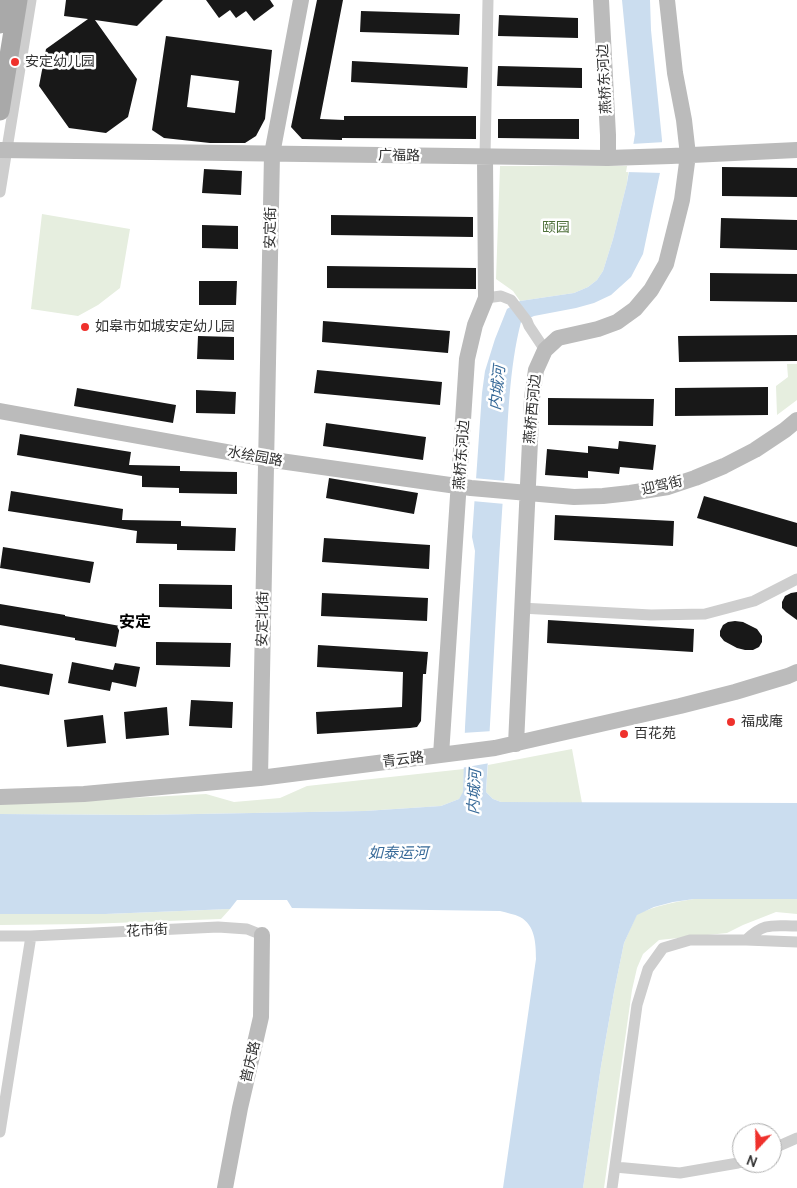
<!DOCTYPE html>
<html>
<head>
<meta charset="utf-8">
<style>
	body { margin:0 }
	#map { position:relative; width:797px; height:1188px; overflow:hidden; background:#fff; font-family:Manrope,sans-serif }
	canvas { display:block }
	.north { position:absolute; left:732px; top:1123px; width:50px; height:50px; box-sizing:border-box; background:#fff; border:1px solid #adadad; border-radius:50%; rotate:201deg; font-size:14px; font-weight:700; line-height:20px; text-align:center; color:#313131 }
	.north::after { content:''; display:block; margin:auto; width:18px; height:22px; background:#ef312c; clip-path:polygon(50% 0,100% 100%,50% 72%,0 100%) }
</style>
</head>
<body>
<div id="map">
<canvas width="797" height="1188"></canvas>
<div class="north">N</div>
</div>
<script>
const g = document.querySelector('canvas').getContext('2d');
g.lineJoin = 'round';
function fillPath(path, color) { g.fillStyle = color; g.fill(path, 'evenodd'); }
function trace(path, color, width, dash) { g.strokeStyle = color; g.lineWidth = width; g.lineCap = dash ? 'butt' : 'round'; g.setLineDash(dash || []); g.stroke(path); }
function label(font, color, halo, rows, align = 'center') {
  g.font = font + ' Manrope,"Noto Sans SC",sans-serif'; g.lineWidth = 5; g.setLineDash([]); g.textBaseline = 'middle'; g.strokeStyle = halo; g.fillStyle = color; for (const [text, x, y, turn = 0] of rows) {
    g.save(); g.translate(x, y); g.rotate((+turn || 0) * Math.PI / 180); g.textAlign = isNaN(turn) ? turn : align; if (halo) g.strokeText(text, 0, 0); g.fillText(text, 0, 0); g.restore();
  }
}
fillPath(new Path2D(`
	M500,166H629L627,183L613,239L603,271L597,280L588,287L574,293L520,301L513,291L496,279Z
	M42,214L130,229L120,288L98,305L78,316L31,309Z
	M787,364H797V400L777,415L776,386L788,377Z
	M572,749L582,803L501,802L493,799L486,792L488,765Z
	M464,769L463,793L459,799L441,806L365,811L142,815L0,814V804L36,803L206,794L234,802L280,798L307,786Z
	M694,899H797V914L776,912L743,925L727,933L659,940L643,954L637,968L632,990L604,1188H583L601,1066L614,992L624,943L637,914C656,906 673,902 694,899Z
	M230,909L221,919L87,924L0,925V914H105Z`), '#e6eedf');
fillPath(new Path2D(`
	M622,0H650L651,30L662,140L661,168L643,254L631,277L611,295L594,303L576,308L534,316L521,322C509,368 508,422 505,469C497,577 493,684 486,792L493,799L501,802L797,803V899H694L673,902L654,907L637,915L624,943L614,992L601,1066L583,1188H503L536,959C536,943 535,925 520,917C514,914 507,913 500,911L292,908L287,900H237L230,909L105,914H0V814L142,815L365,811L441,806L459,799L463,792L465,727L475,551L472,537L482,393L485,371L495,339L507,309L520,301L574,293L588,287L597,280L603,271L613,239L627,183L635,134Z`), '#cbddef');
fillPath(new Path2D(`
	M665,142L663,173L626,172L631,144Z
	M473,478L506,481L505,504L472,501Z
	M493,731L490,763L461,768L462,733Z`), '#fff');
fillPath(new Path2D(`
	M66,0H163L137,26L95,20L137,79L128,117L106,133L69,128L39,86L46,49L88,19L64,16Z
	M206,0H270L274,6L254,21L246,11L236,18L230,10L219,18Z
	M317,0H343L320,119L344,120V116H476V139L342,138V140L302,139L291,127Z
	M361,11L460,14L459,35L360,32Z
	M499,15L578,18V38L498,36Z
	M166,36L272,50L265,119L256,136L245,143H210L164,138L152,130ZM191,75L239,81L235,113L187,107Z
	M352,61L468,67L467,88L351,82Z
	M498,66L582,68V88L497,86Z
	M498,119H579V139L498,138Z
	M722,167L797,168V197L722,196Z
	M204,169L242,171L241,195L202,193Z
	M331,215L473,217V237L331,235Z
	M721,218L797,220V250L720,248Z
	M202,225L238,226V249L202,248Z
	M327,266L476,268V289L327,288Z
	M710,273L797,274V302L710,301Z
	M199,281H237L236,305H199Z
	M323,321L450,331L448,353L322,342Z
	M797,335V361L679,362L678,336Z
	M198,336L234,337V360L197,359Z
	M317,370L442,382L440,405L314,393Z
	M768,387V415L675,416V388Z
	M77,388L176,405L173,423L74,406Z
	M196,390L236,392L235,414L196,413Z
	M548,398L654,399L653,426L548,425Z
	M326,423L426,437L423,460L323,446Z
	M20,434L131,452L129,465L180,466V471L237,472V494L179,493V488L142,487V476L17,455Z
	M619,441L656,445L653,470L620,467L619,474L588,471V478L545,475L547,449L588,453V446L618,449Z
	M329,478L418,493L414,514L326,498Z
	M11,491L123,509L122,520L181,521V526L236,528L235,551L177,550V544L136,543L137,531L8,511Z
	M704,496L797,523V547L697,518Z
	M555,515L674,521L673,546L554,540Z
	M324,538L430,545L429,569L322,562Z
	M3,547L94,562L90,583L0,568Z
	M159,584L232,585V609L159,607Z
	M797,592V620L786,612L782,608V602L785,596L791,593Z
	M322,593L428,598L427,621L321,616Z
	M0,604L65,615V616L120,626L116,647L75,640V638L0,625Z
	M548,620L694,629L693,652L547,643Z
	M735,621L743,622L757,629L762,636V642L759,647L753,650H745L737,648L724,641L720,636V631L723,625L728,622Z
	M156,642L231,643L230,667L156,665Z
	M318,645L428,652L426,674H423L421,721L417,727L410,728L317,734L316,712L402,707L403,672L317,667Z
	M72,662L113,670L115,663L140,667L136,687L112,682L110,691L68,683Z
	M0,664L53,674L49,695L0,686Z
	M191,700L233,702L232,728L189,726Z
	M167,707L169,735L126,739L124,712Z
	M103,715L106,743L67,747L64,720Z`), '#181818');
trace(new Path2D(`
	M485,157L488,0
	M0,192L31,0
	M486,298L501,296L511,300L527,321L529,326L545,350
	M521,608L651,615L705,614L754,601L797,579
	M0,936H31L218,927L247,929L262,935
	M746,940C765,922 772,926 797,926
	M0,1132L31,936
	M772,1149L797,1138
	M615,1167L680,1173L738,1163L742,1162
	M612,1188L637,1005L648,969L663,948L690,940H746L797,942`), '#cecece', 11);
trace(new Path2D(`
	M601,0L608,135V158
	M0,150L608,158L671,156L797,150
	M0,411L266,459L471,488L574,497L603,496L630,493L668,487L695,478L724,466L755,450L785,430L797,420
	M516,744L532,398L536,370L545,350L558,338L598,329L617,322L635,309L651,290L666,264L682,200L688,155L684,120L675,73L667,0
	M441,755L467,359L475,325L486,298L485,157
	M260,778L272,154L301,0
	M0,797L84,794L260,778L495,748L680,706L735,692L788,676L797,672
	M225,1188L240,1108L261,1017L262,935`), '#bbb', 16);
trace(new Path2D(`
	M0,24L4,0
	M0,111L18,0`), '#a9a9a9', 19);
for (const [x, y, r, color] of [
	[15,62,5,"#ef312c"],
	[85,327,5,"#ef312c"],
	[731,722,5,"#ef312c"],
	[624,734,5,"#ef312c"]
]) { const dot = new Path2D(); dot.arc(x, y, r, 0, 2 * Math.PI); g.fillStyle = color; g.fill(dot); trace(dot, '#fff', 2); }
label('14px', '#313131', '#fff', [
	["安定幼儿园",25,62],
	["如皋市如城安定幼儿园",95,327],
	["福成庵",741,722],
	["百花苑",634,734]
], 'left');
label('14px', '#313131', '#fff', [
	["燕桥东河边",605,79,-93],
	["广福路",399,156,1],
	["安定街",271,228,-89],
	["燕桥西河边",533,409,-85],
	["燕桥东河边",462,455,-86],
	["水绘园路",255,457,10],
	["迎驾街",662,486,-13],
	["安定北街",263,619,-89],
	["青云路",403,760,-7],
	["花市街",147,931,-3],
	["普庆路",251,1062,-77]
]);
label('14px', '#4f703b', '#fff', [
	["颐园",556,228]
]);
label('italic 15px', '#396b99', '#fff', [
	["内城河",498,388,-84],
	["内城河",475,792,-87],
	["如泰运河",398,854]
]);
label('bold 16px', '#000', '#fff', [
	["安定",135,623]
]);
</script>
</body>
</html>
